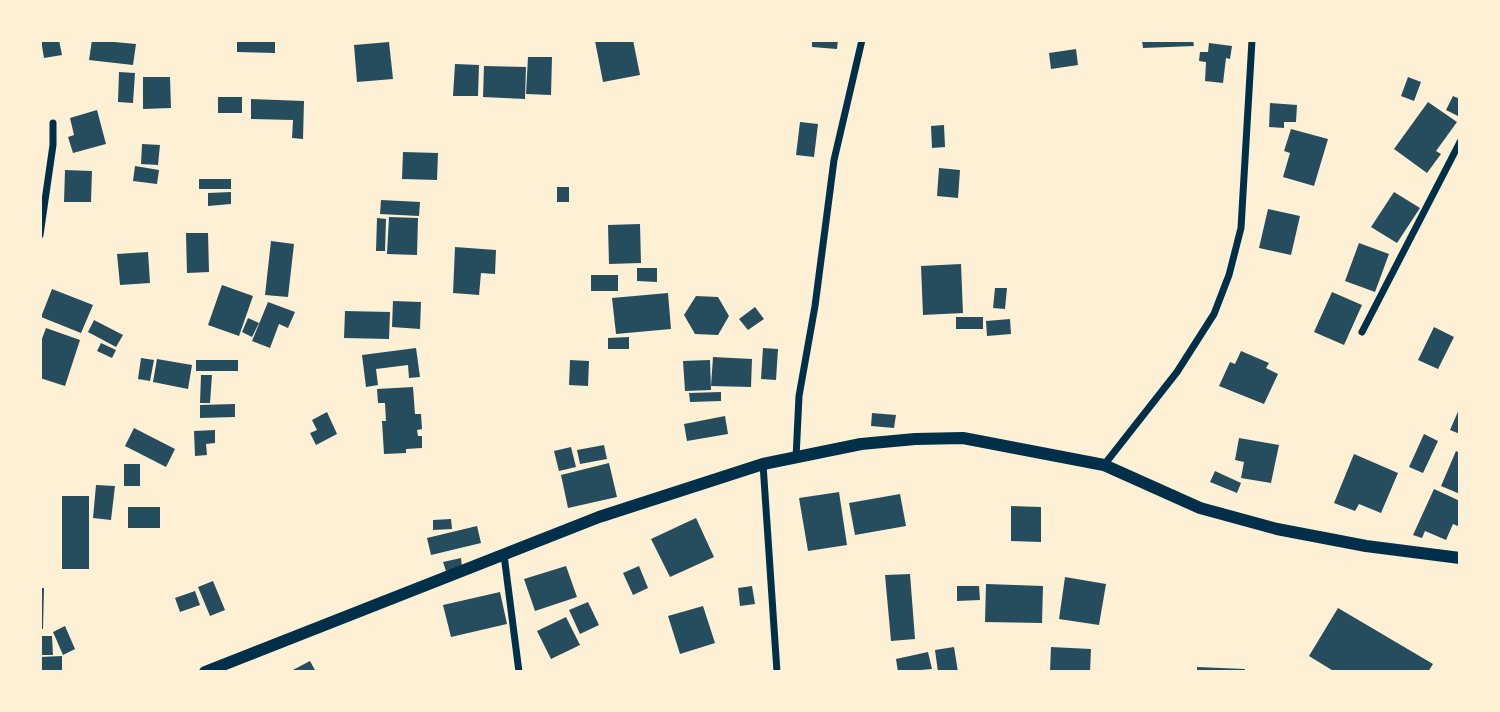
<!DOCTYPE html>
<html>
<head>
<meta charset="utf-8">
<style>
	body { margin:0 }
	#map { position:relative; width:1500px; height:712px; overflow:hidden; background:#fdf0d5; font-family:Lato,sans-serif }
	canvas { display:block }
	.frame { position:absolute; inset:0; border:42px solid #fdf0d5; pointer-events:none }
</style>
</head>
<body>
<div id="map">
<canvas width="1500" height="712"></canvas>
<div class="frame"></div>
</div>
<script>
const g = document.querySelector('canvas').getContext('2d');
g.lineJoin = 'round';
function fillPath(path, color) { g.fillStyle = color; g.fill(path, 'evenodd'); }
function trace(path, color, width, dash) { g.strokeStyle = color; g.lineWidth = width; g.lineCap = dash ? 'butt' : 'round'; g.setLineDash(dash || []); g.stroke(path); }
fillPath(new Path2D(`
	M41,40H59L62,55L44,58Z
	M92,40L136,44L133,65L89,60Z
	M237,40H275V53L237,52Z
	M633,40L640,75L603,82L595,41Z
	M812,40H838L837,49L812,47Z
	M1142,40H1193L1194,46L1143,48Z
	M389,42L393,79L357,82L354,45Z
	M1209,43L1232,46L1230,59L1226,58L1223,83L1205,81L1206,62L1199,61L1200,52H1208Z
	M1076,49L1078,65L1051,69L1049,53Z
	M528,57H552L551,95L526,94Z
	M455,64L479,65L478,96H453Z
	M484,66L526,67L525,99L483,97Z
	M119,72L135,73L133,103L118,102Z
	M143,77H170L171,108L143,109Z
	M1408,77L1421,82L1414,101L1401,96Z
	M1453,96L1460,99V117L1446,110Z
	M218,97H242V113H218Z
	M251,99L304,101L303,139L292,138L293,120L251,119Z
	M1428,102L1457,122L1436,151L1441,154L1427,173L1394,149Z
	M1270,103L1297,105L1296,122H1284V128L1269,127Z
	M97,110L106,144L73,153L68,137L74,135L70,118Z
	M800,122L818,124L814,157L796,155Z
	M944,125L945,147L932,148L931,126Z
	M1291,129L1328,139L1314,186L1283,177L1290,153L1284,151Z
	M142,144L160,145L158,165L141,164Z
	M403,152L438,153L437,180L402,179Z
	M135,166L159,170L157,184L133,181Z
	M939,168L960,170L958,198L937,196Z
	M65,170L92,171L91,202H64Z
	M199,179H231V189H199Z
	M557,187H569V202H557Z
	M231,192V204L208,206V193Z
	M1394,192L1420,208L1397,243L1371,227Z
	M381,200L420,202L419,216L380,214Z
	M1268,209L1300,216L1291,255L1259,248Z
	M389,217L418,218L417,255L387,254Z
	M377,218L386,219L385,251H376Z
	M640,224L641,263L609,264L608,225Z
	M186,233H208L209,272L187,273Z
	M271,241L294,244L288,297L265,295Z
	M1359,243L1389,254L1375,292L1345,281Z
	M455,247L496,250L495,274L481,273L479,295L453,293Z
	M148,252L150,283L120,285L117,254Z
	M961,264L963,313L923,315L921,266Z
	M637,268H657V282L637,281Z
	M591,275H618V291H591Z
	M222,285L253,296L239,336L208,325Z
	M995,288H1007L1005,309L993,308Z
	M52,289L93,305L81,333L41,317Z
	M1332,292L1362,305L1344,345L1314,332Z
	M668,293L671,329L616,334L612,298Z
	M696,296L718,297L729,316L718,335L695,334L684,315Z
	M393,301L421,302L420,329L392,327Z
	M268,302L295,312L288,328L279,324L270,348L252,341Z
	M755,307L764,319L748,330L739,319Z
	M345,311L390,312L389,339L344,338Z
	M956,317H983V329H956Z
	M248,318L259,323L252,337L242,332Z
	M1010,319L1011,334L987,336L986,321Z
	M94,320L123,335L116,347L88,332Z
	M1434,327L1454,337L1438,369L1418,360Z
	M46,328L80,340L65,386L40,378V344Z
	M629,337V349H608V338Z
	M101,343L116,350L112,358L97,351Z
	M416,348L420,377L409,378L408,365L376,369L378,385L366,387L362,355Z
	M763,348L778,349L776,380L761,379Z
	M1241,351L1269,363L1266,368L1278,374L1264,404L1219,386L1230,362L1235,364Z
	M713,357L752,359L751,387L711,386Z
	M141,358L154,360L150,381L138,379Z
	M157,359L192,365L188,389L153,382Z
	M196,360H238V371H196Z
	M570,360L589,361L588,386L569,385Z
	M710,360L711,390L685,391L683,361Z
	M201,375H212L210,403H200Z
	M413,387L415,414H421L422,429L417,430L418,436H422V448L406,449V453L384,454L382,421H386L385,403H378L377,389Z
	M721,392V401L690,402L689,393Z
	M235,404V417L200,418V405Z
	M1460,407V434L1450,430Z
	M327,412L337,434L316,445L310,433L317,430L312,420Z
	M872,413L896,415L894,428L871,426Z
	M725,416L728,434L687,441L684,424Z
	M134,428L175,449L166,467L125,446Z
	M215,430V443L206,444L207,455L195,456L194,431Z
	M1424,434L1438,441L1423,473L1409,467Z
	M1239,438L1279,445L1271,483L1241,478L1244,462L1235,460Z
	M604,445L607,459L580,464L577,450Z
	M571,447L576,467L559,471L554,451Z
	M1456,451L1460,453V494L1441,486Z
	M1354,454L1398,473L1381,513L1359,504L1355,511L1334,503Z
	M609,463L617,497L568,508L561,475Z
	M124,464H140V486H124Z
	M1215,471L1241,483L1237,493L1210,482Z
	M96,485L115,486L111,520L93,518Z
	M1434,489L1460,501V527L1453,524L1446,540L1425,531L1422,538L1413,535Z
	M839,492L847,545L808,551L799,498Z
	M900,494L906,526L855,535L849,503Z
	M62,496H89V569H62Z
	M1011,506L1041,507V542L1011,541Z
	M128,507H160V528H128Z
	M696,518L714,557L670,577L651,539Z
	M451,519L452,529L433,530V520Z
	M477,526L481,543L431,555L427,538Z
	M461,558L462,567L446,571L443,562Z
	M566,566L577,597L535,611L524,579Z
	M639,566L648,588L633,595L623,573Z
	M910,574L915,639L891,641L885,575Z
	M1065,577L1106,584L1099,625L1059,619Z
	M213,581L225,610L210,616L198,587Z
	M986,584L1043,586L1042,623L985,622Z
	M752,586L755,604L740,606L738,588Z
	M957,586H979L980,600L957,601Z
	M40,588H44L43,629H40Z
	M195,591L200,605L180,612L175,598Z
	M500,592L507,624L451,637L443,605Z
	M588,602L599,625L580,634L569,610Z
	M703,606L715,643L680,654L668,616Z
	M1338,608L1433,664L1428,672H1335L1309,656Z
	M566,617L580,645L551,659L537,631Z
	M65,626L75,649L63,655L53,632Z
	M40,636H52L53,655H40Z
	M954,647L958,672H938L935,650Z
	M1051,647L1091,649L1090,672H1050Z
	M928,652L932,669L898,672L896,659Z
	M62,656V672H40V657Z
	M310,661L316,672H289Z
	M1197,667L1245,669V672H1197Z`), '#264d5e');
trace(new Path2D(`
	M40,235L53,145V123
	M1362,332L1460,142
	M796,458L799,396L815,306L834,160L862,40
	M763,464L777,672
	M1104,465L1177,372L1214,314L1229,275L1241,228L1252,40
	M504,555L519,672`), '#003049', 7);
trace(new Path2D(`
	M205,672L599,517L763,464L861,444L915,439L963,438L1104,465L1200,508L1277,529L1366,546L1460,558`), '#003049', 12);
</script>
</body>
</html>
